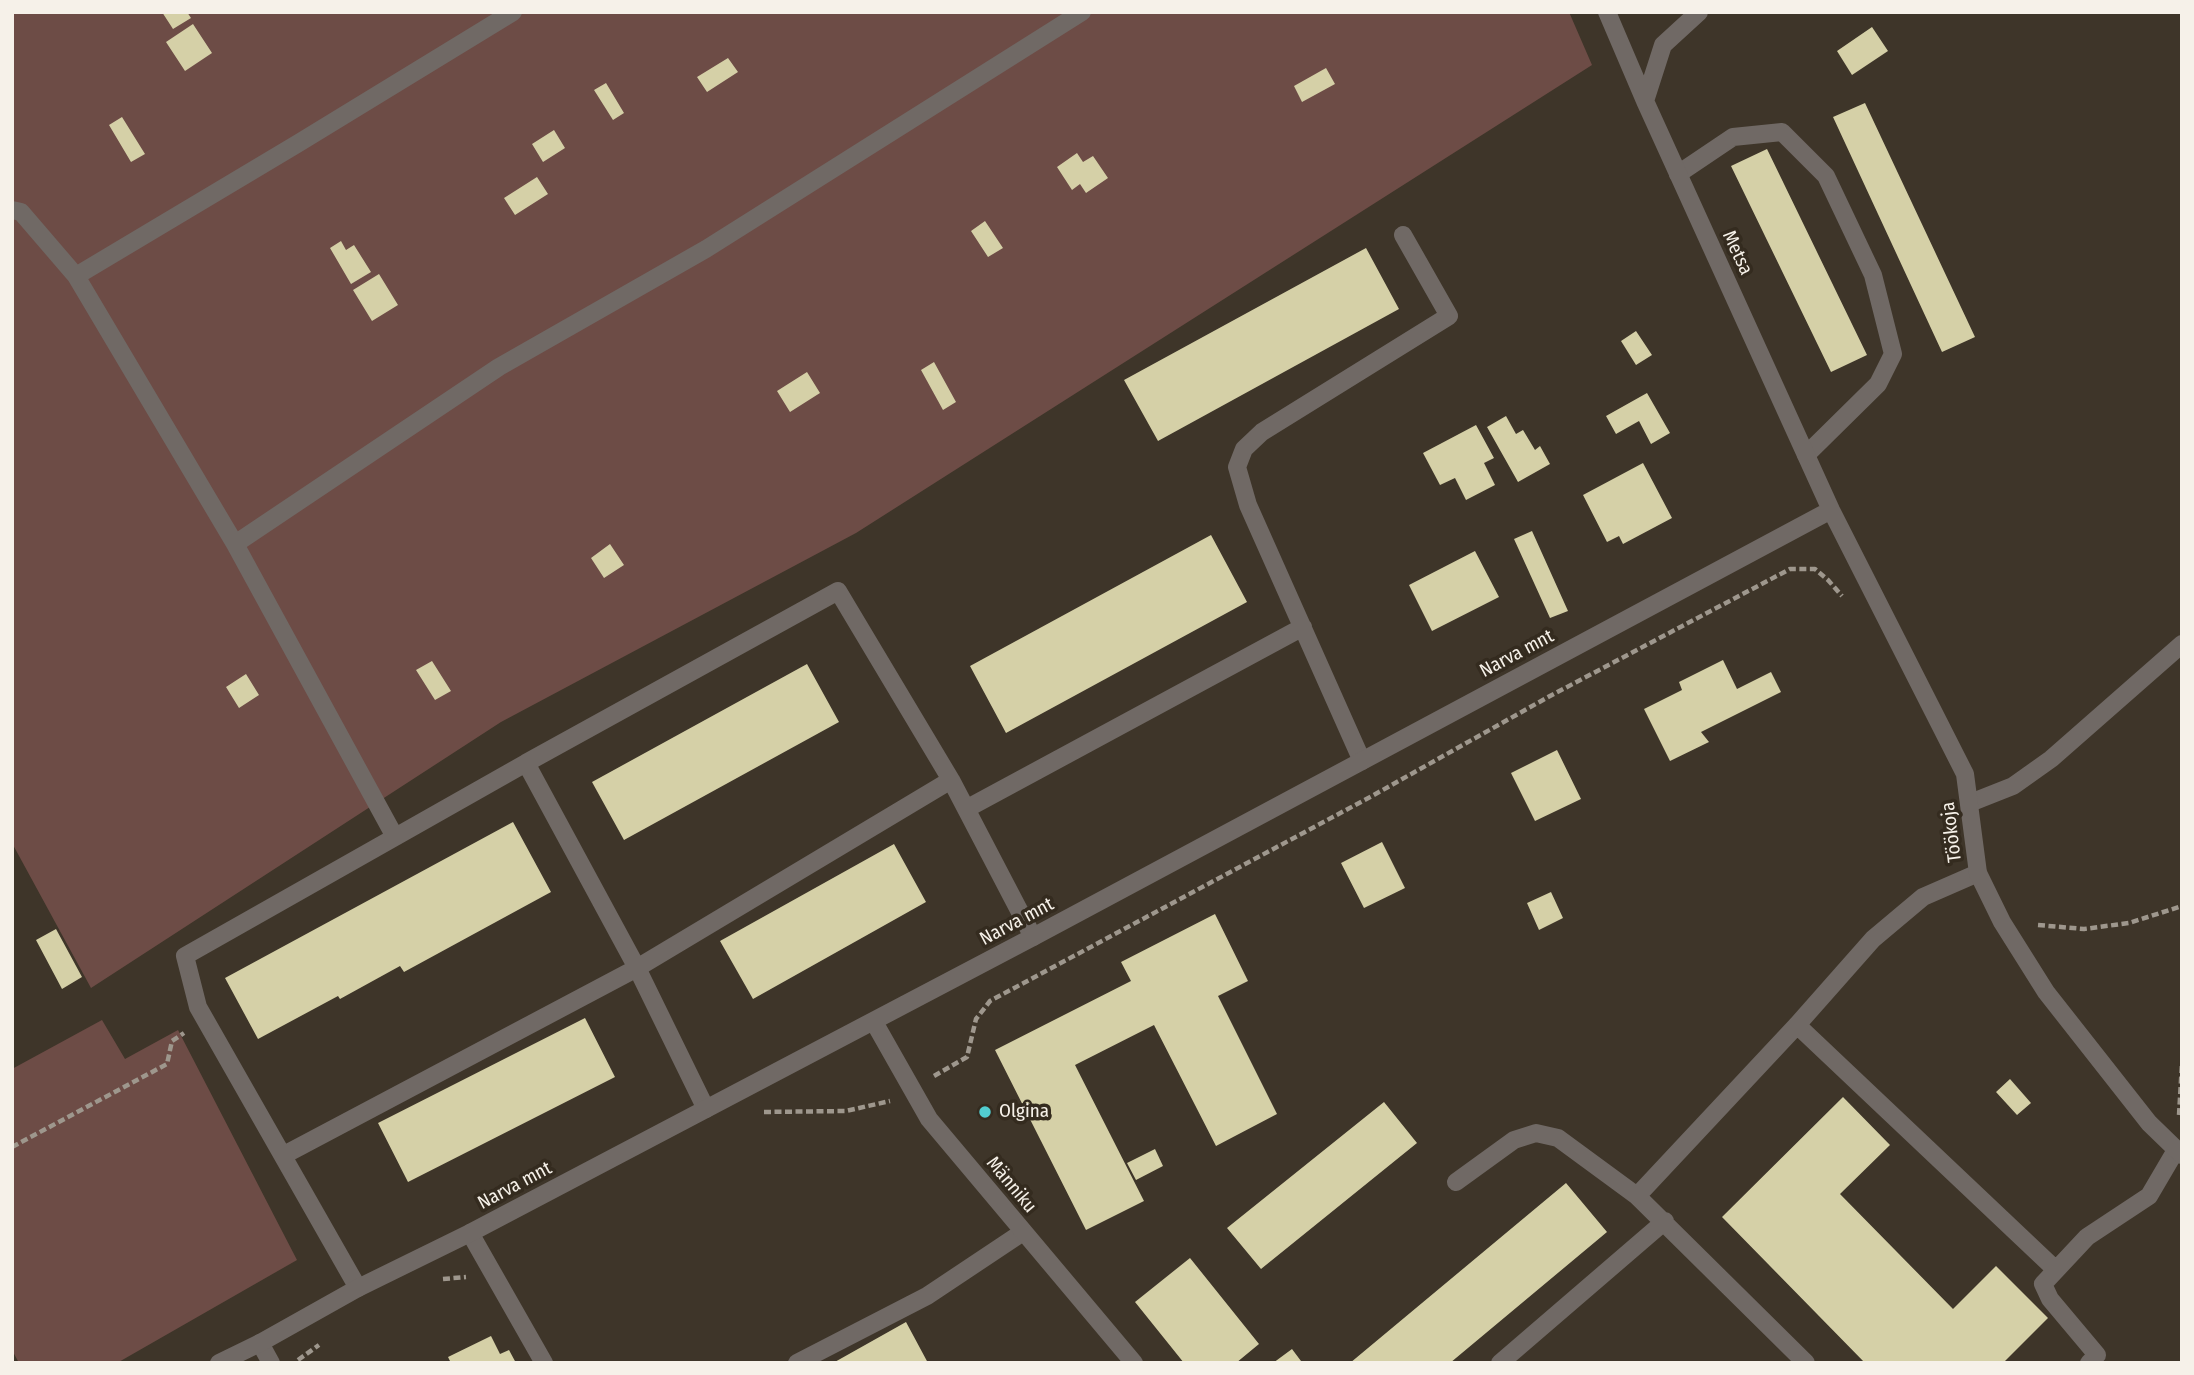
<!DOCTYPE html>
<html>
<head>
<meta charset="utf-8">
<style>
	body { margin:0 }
	#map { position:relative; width:2194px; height:1375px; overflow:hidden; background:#3e3529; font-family:"Fira Sans Condensed",sans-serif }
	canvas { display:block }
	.frame { position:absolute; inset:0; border:14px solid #f6f1e9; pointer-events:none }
</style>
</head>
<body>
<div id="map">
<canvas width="2194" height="1375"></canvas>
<div class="frame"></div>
</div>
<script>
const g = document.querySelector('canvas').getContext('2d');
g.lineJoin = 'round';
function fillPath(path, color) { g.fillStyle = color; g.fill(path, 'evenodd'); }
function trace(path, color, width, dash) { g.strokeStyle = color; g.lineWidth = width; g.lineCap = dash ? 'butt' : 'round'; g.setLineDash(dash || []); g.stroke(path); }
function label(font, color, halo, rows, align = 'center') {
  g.font = font + ' "Fira Sans Condensed",sans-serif'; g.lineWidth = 7; g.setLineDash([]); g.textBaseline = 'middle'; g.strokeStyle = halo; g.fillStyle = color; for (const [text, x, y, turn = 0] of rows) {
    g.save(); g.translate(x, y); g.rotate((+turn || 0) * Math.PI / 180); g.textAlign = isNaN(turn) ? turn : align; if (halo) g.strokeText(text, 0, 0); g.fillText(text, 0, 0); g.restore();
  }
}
fillPath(new Path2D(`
	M12,12H1569L1592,65L856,533L501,722L91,988L12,843Z
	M102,1020L125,1059L178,1030L297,1260L117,1363H19L12,1350V1069Z`), '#6d4c46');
fillPath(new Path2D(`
	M162,12H187L191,18L173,29Z
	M193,24L212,53L185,71L166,42Z
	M1872,27L1888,51L1852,75L1837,51Z
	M728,58L738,72L707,92L697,77Z
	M1326,68L1335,84L1302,102L1294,86Z
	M606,83L624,113L613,120L594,90Z
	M1865,103L1975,337L1942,352L1833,117Z
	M122,117L145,154L131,162L109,125Z
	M554,130L565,148L543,162L532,144Z
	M1767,149L1867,355L1831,372L1731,166Z
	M1077,153L1083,162L1093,156L1108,178L1086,193L1080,184L1072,190L1057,167Z
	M537,177L548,194L515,215L504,198Z
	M985,221L1003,248L988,257L971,231Z
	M341,241L346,250L354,245L371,272L351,284L330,248Z
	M1366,248L1399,309L1158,441L1124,380Z
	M379,274L398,305L372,321L353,290Z
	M1636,331L1652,355L1636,365L1621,341Z
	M934,362L956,402L943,410L921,370Z
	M807,372L820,393L790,412L777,391Z
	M1647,393L1670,433L1651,444L1639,421L1616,434L1606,416Z
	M1506,416L1516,434L1523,430L1535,450L1540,446L1550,464L1518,482L1487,427Z
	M1476,425L1494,458L1484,463L1495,485L1466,500L1455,478L1440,485L1423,453Z
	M1643,463L1672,518L1623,544L1619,536L1607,542L1583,495Z
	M1532,531L1568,611L1550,618L1514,539Z
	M1211,535L1247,602L1006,733L970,666Z
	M610,544L624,565L604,578L591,558Z
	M1475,551L1499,597L1432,631L1409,585Z
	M1723,660L1737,689L1771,672L1781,692L1701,732L1709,742L1670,761L1644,709L1682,690L1679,682Z
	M432,661L451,691L435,700L416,670Z
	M807,664L839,722L624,840L592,782Z
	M246,674L259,695L239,708L226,687Z
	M1557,750L1581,799L1535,821L1511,773Z
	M513,822L551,892L404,972L400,966L340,999L338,996L258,1039L225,978Z
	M1382,842L1405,888L1364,908L1341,863Z
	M894,844L926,902L753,999L720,941Z
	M1551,892L1563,918L1539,930L1527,903Z
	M1215,914L1248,981L1218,996L1277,1114L1216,1146L1154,1025L1075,1065L1144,1201L1086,1230L995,1050L1131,981L1121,962Z
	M56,929L82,977L62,989L36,940Z
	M585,1018L615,1077L408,1182L378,1123Z
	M2010,1079L2031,1103L2017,1115L1996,1092Z
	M1843,1097L1890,1145L1840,1194L1953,1309L1996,1266L2048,1318L2003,1363H1865L1722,1217Z
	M1384,1102L1417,1143L1261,1269L1227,1228Z
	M1155,1149L1163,1166L1136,1180L1127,1163Z
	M1566,1183L1607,1232L1450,1363H1350Z
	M1190,1258L1259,1344L1236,1363H1184L1135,1302Z
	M906,1322L928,1363H833Z
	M491,1336L500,1354L509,1350L516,1363H451L448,1357Z
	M1292,1349L1301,1361L1298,1363H1273Z`), '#d5d0a7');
trace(new Path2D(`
	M2038,925L2084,929L2129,923L2182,906
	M934,1076L967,1057L976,1019L990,1001L1372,796L1550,696L1790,569H1815L1828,580L1842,596
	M764,1112L846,1111L890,1101
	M2179,1115L2182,1063
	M12,1147L167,1064L172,1041L184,1033
	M443,1279L466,1277
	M298,1360L319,1345`), '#9e978d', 4.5, [7, 3.5]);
trace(new Path2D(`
	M1678,174L1733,137L1782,132L1826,176L1873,275L1893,354L1878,384L1806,455
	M12,210L21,212L76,276L235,544L395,837
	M76,276L297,144L513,12
	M235,544L499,367L706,249L1082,12
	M1362,761L1248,505L1237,467L1244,449L1262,432L1449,316L1403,235
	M1970,803L2013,786L2051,759L2182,644
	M966,809L1303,627
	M1797,1025L2056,1270
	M706,1109L637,968L526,763L838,591L951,780L1033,937
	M284,1155L637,968L951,780
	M1456,1182L1514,1140L1536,1133L1558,1138L1637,1196L1806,1363
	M1637,1196L1797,1025L1873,939L1923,897L1978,873
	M470,1233L544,1363
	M358,1288L198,1007L185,956L526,763
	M260,1343L271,1363
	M797,1363L927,1296L1023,1232
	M1500,1363L1665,1221
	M2089,1363L2097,1355L2050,1299L2043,1284L2087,1237L2149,1196L2176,1150`), '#706965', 18);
trace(new Path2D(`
	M1607,12L1645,101L1831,510L1965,774L1978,873L2002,922L2046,992L2149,1123L2182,1155
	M1645,101L1663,45L1699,12
	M874,1022L929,1119L1134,1363
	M219,1363L260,1343L358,1288L470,1233L1033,937L1831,510`), '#706965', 18);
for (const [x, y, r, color] of [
	[985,1112,7,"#52cdd0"]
]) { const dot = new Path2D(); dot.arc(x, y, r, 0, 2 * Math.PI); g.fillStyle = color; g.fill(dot); trace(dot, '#342b1f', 2.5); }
label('19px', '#f6f1e9', '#342b1f', [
	["Metsa",1737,253,65],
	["Narva mnt",1517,654,-28],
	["Töökoja",1952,832,-97],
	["Narva mnt",1017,922,-28],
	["Männiku",1011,1185,50],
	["Narva mnt",515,1186,-28]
]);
label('19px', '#f6f1e9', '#342b1f', [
	["Olgina",999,1112]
], 'left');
</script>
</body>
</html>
